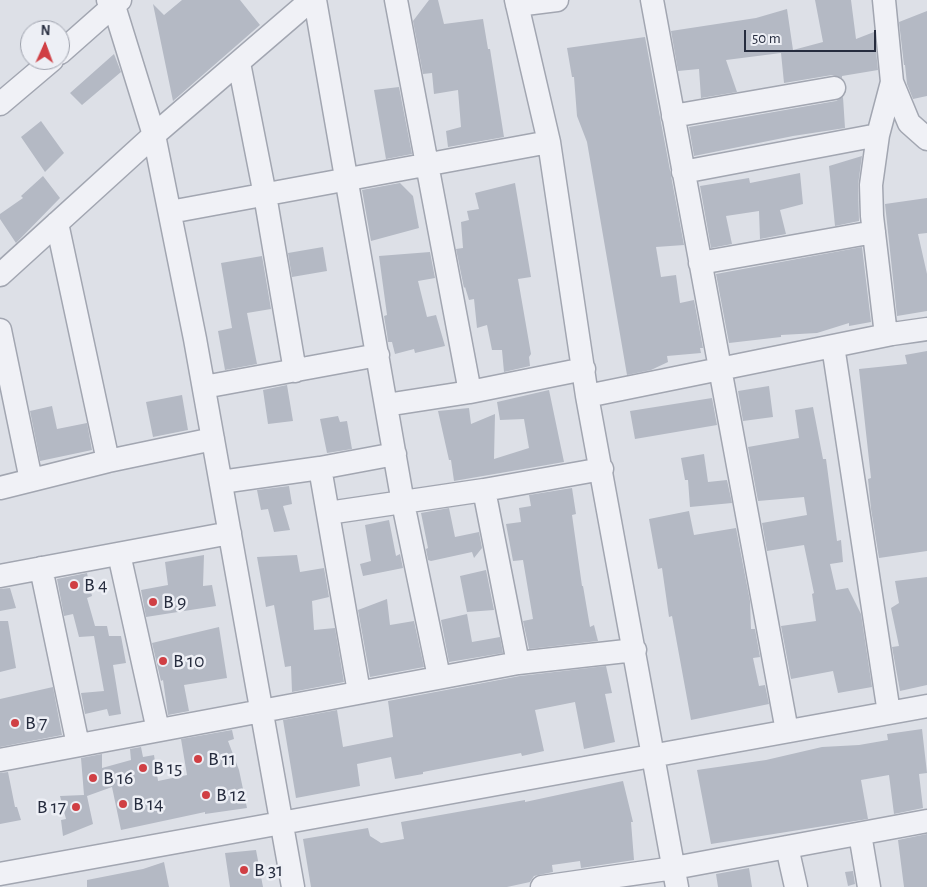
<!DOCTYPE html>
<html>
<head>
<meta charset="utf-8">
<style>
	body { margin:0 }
	#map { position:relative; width:927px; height:887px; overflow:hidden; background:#dde0e7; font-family:"Alegreya Sans",sans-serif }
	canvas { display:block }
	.north { position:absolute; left:20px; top:20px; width:50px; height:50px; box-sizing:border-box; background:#edeff5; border:1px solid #9da1ac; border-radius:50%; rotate:2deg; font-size:14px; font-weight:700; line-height:20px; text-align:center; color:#262c3e }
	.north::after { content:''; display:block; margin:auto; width:18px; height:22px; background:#d03f44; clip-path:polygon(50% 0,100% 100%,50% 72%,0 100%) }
	.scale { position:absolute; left:744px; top:30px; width:132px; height:22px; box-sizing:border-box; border:2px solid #262c3e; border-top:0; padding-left:6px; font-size:15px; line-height:18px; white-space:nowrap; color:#262c3e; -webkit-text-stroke:4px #edeff5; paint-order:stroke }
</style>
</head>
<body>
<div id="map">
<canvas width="927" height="887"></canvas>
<div class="north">N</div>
<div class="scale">50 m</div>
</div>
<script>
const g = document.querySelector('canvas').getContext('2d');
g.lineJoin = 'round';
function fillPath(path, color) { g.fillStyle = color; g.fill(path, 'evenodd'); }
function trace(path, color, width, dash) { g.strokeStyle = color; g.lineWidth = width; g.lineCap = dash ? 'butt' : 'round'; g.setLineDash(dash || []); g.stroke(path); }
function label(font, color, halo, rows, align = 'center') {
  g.font = font + ' "Alegreya Sans",sans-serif'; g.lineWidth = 5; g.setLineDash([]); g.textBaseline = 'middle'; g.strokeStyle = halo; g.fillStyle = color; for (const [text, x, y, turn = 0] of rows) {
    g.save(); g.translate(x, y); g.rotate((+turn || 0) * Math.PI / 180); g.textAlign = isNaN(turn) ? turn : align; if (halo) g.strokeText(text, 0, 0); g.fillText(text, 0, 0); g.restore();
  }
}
fillPath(new Path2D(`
	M182,0H240L260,25L173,101L153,4L164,15Z
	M429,0H438L444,24L483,19L488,49H490L504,137L448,147L446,131L461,127L458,90L434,94L432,73L423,74L413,21Z
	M815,0H851L856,39L874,32L878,70L842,76V78L832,75L784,83L781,53L726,60L737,92L701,98L699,69L678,71L671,31L756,18L787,9L793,50L823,42Z
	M927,11V96L913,99L907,84L905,65H904L899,22Z
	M645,37L684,245L656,247L661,277L676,275L680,303L694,300L703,348H700L701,353L667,356L668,362L651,370L627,375L587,142L577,116L574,77H572L567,48Z
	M114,54L121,72L82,105L70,93Z
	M399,87L412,154L386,159L374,90Z
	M843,97L845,128L793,136L694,156L689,127L836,101Z
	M41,121L64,153L45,172L21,137Z
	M862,156L858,185L859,221L835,226L829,166Z
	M800,173L803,204L780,210L786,234L760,239L759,211L726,216L732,244L711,248L700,186L749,178L750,183Z
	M43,176L60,198L16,243L0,219V214L23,198L21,196Z
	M400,183L413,196L419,228L371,241L362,190Z
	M515,183L531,277L518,279L531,354L529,357L530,366L504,372L502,350H492L487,325L477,328L474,299L469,300L465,287L464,288L456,249L463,248L461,222L469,220L467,211L479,209L475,193Z
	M927,198V233L918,234L927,274V311L897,316L885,204Z
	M323,247L327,271L292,277L288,253Z
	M862,247L871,322L849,326V323L817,333L781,335V337L729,343L716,274Z
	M430,252L435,278L418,281L427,317L436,315L445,346L415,353L414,349L395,354L392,342H388L387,334L384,316L387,315L379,256Z
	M262,256L271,309L247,313L257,364L225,370L218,331L232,328L221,263Z
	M927,351V551L879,558L871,509L868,479L871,478L859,369L907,364L905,355Z
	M287,385L293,421L268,424L263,390Z
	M769,386L773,417L743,421L738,391Z
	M549,390L564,462L454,481L451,460H449L438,411L469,408L471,424L495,414L494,459L529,448L524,419L500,420L497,402Z
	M182,395L188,430L153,437L146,402Z
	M712,398L717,425L635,439L630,411Z
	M52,406L57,429L87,423L92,450L40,461L30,411Z
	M813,407L823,459H826L837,541L841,540L843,562L830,564L836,590L848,588L861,614L872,687L838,693L833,671L791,679L781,626L816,621L812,594L814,593L804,545L767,551L762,523L807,515L804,497L758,501L748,447L799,438L795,410Z
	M338,416L340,422L347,421L352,449L327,453L320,419Z
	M704,454L708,482L727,480L732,503L690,507L688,480H685L681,458Z
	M289,486L292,504L283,506L290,530L274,532L268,509L261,510L257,490Z
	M572,488L576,514L572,515L582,586H583L590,627L594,625L598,641L529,649L523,621L533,619L523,560L513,561L506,524L521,522L519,508L531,506L529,495Z
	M449,508L455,537L479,532L482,548L474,558L472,552L431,561L428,560L426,549L428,548L421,513Z
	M689,511L694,535L736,528L750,601L751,629H755L760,657L753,658L759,686L765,685L769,704L691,720L672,616L669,617L662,568L658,569L649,519Z
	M389,520L396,556L400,554L403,568L363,576L360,564L371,561L365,525Z
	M204,555L203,586L212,585L216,606L146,617L141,590L168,585L165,562Z
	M297,555L300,572L324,568L329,597L312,601L314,630L335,628L344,682L292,692L291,666L285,667L274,605L266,607L257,557Z
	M486,570L494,610L467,612L460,576Z
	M87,573L92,596L87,598L95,626H107L109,636H121L126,663L113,665L121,714L109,716L107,709L85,714L81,693L104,691L94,636L79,637L73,614L64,616L57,579Z
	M927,577V685L900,691L892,647L899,646L891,608L899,603L895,581Z
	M10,588L16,608L0,611V589Z
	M387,599L390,625L414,621L424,667L370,677L358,610Z
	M467,614L472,642L500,637L503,653L449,662L441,620Z
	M0,621H8L16,668L0,672Z
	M219,627L227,678L184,685L189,711L168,715L163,680L161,681L152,643Z
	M606,666L612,693L605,694L615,742L584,749L575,702L535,710L544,751L522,756L521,753L423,772V774L395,779L391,757L357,764L360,786L296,798L283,720L337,710L343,747L393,737L388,701L520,676Z
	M53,687L62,735L0,747V699Z
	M922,729L927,773L919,774L923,808L894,814L889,775L861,780L868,819L711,844L697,770L766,760L822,747L859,745L888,740L887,734Z
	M232,730L234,739L228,741L239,770L247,808L205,814V812L121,830L112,787L87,796L93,824L63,836L61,820L66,819L60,796L84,795L81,758L102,754V768L131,760L130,749L141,747L143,757L154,755L158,781L187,775L181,739Z
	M8,772L15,807H17L21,820L0,824V773Z
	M623,781L633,822H631L634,860L581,868L580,861L552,865L553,872L534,876L530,882L507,887H311L303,839L368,828L370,836L381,843L404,839L401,822L525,800V802Z
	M927,834V887H904L898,840Z
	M256,850L263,887H230L225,853Z
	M164,862L169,887H87V880L143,869Z
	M749,868L752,887H718L716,874Z
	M853,871L855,884L848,886L845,872Z`), '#b4b9c4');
const minor = new Path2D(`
	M108,0L114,6L154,135L195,339L293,887
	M315,0L403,503L439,677
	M396,0L470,392
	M516,0L549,142L587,396L677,887
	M652,0L787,731
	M884,0L892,82L878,135L871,185L872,216L886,335
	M517,5L557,0
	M60,53L120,0
	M239,63L265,195L295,371
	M892,82L909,123L927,139
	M0,104L52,60
	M673,116L834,88
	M683,172L878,135
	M170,212L549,142
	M57,223L108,461
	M700,263L874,232
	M0,275L154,135L311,0
	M0,330L31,480
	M833,346L889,713
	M204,387L378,355
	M587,396L892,334L927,329
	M386,405L470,392L584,369
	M320,468L359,692
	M221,482L320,468L395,454
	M0,488L108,461L213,439
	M484,490L518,663
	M328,513L484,490L602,469
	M119,554L158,730
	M41,568L78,745
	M0,576L230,533
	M0,760L518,663L635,650
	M860,834L869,887
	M787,847L796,887
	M0,874L927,706
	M542,887L674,868L927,821`);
trace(minor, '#a2a6b1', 25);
trace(minor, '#f0f1f6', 22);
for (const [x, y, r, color] of [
	[74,585,5,"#d03f44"],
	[153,602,5,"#d03f44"],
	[163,661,5,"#d03f44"],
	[15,723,5,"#d03f44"],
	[198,759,5,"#d03f44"],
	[143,768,5,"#d03f44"],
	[93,778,5,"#d03f44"],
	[206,795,5,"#d03f44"],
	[123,804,5,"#d03f44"],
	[76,807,5,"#d03f44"],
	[244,870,5,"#d03f44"]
]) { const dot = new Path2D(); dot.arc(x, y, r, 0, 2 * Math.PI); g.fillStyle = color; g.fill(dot); trace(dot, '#edeff5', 2); }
label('20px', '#262c3e', '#edeff5', [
	["B 4",84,585],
	["B 9",163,602],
	["B 10",173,661],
	["B 7",25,723],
	["B 11",208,759],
	["B 15",153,768],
	["B 16",103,778],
	["B 12",216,795],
	["B 14",133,804],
	["B 17",66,807,"right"],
	["B 31",254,870]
], 'left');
</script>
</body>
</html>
